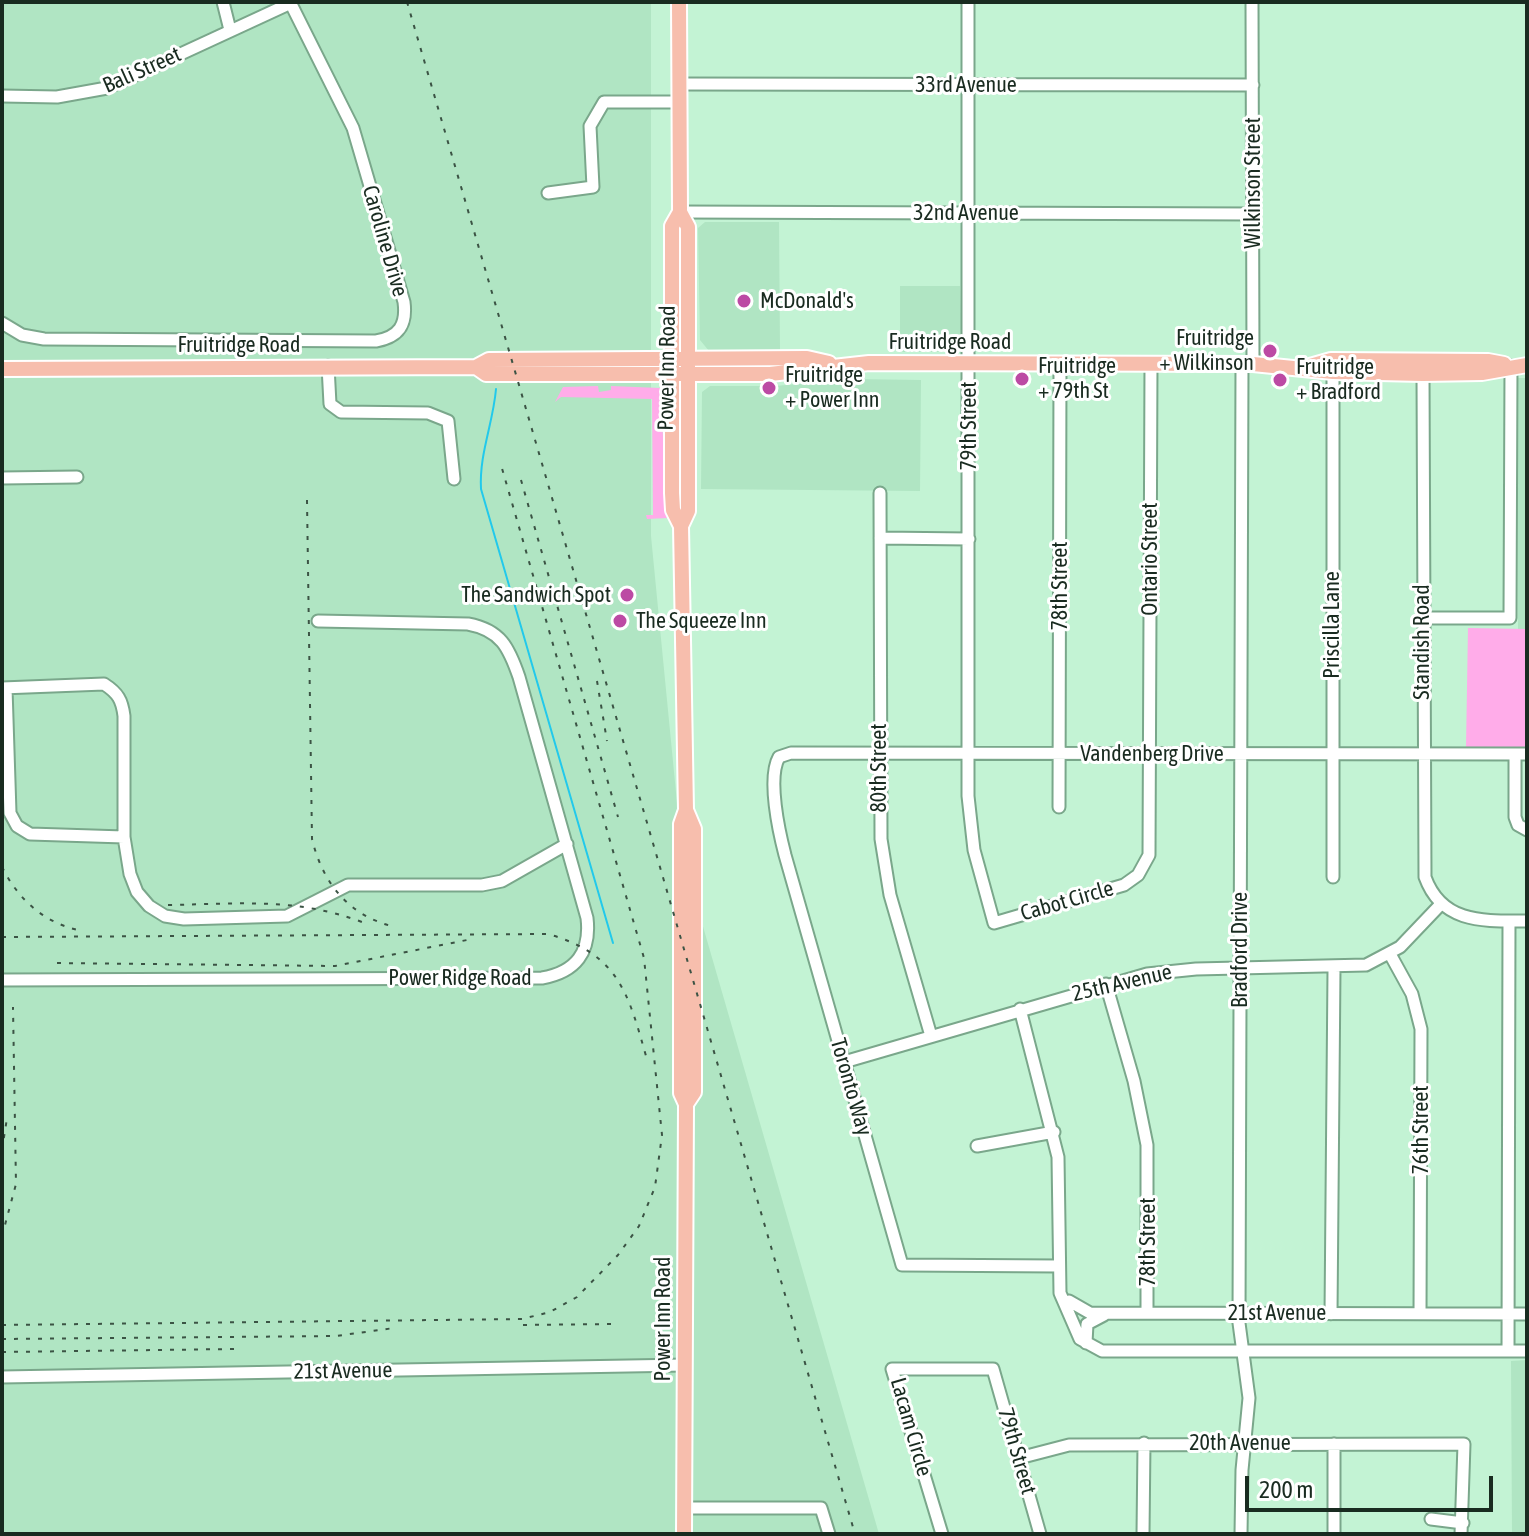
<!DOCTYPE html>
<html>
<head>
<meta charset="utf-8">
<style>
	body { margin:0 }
	#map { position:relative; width:1529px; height:1536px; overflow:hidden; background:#c3f3d4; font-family:"Asap Condensed",sans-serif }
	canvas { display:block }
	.frame { position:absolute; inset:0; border:4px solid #192b20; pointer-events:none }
	.scale { position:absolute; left:1245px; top:1476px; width:248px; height:36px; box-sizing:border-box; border:4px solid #192b20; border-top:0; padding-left:10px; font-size:24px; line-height:28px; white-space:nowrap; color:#192b20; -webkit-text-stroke:6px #fff; paint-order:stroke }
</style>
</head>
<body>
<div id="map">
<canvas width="1529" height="1536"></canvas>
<div class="frame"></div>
<div class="scale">200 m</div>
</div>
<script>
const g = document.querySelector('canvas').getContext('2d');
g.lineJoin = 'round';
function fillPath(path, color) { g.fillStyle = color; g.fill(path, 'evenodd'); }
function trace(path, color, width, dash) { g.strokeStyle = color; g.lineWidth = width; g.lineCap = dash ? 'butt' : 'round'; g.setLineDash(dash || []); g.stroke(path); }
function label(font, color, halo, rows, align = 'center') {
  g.font = font + ' "Asap Condensed",sans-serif'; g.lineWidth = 6; g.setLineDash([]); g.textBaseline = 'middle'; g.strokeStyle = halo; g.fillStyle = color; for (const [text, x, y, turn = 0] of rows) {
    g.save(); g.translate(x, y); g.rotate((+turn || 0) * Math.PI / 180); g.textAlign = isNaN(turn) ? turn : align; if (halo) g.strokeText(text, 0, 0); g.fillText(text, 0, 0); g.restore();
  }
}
fillPath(new Path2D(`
	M2,2H651V536L682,854L879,1534H2Z
	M705,222H779L780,350L709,351L700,340L698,228Z
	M900,286H960L962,344L953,352H900Z
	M1518,378H1527V629H1518Z
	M853,379L921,380L920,491L701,489L702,392L710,386H775Z
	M1527,1360V1534H1512L1511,1361Z`), '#b0e5c3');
fillPath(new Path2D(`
	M598,386L599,392L611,390V386L660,388L668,518L647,519L646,515H653L652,399L561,397L555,402L563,387Z
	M1468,628L1527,629V747H1466Z`), '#fface9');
trace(new Path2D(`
	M496,389C493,424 479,454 481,489L613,943`), '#22c9eb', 2);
const minor = new Path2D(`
	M223,2L230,30
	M968,2V796L974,850L994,923L1124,885L1138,875L1149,855L1151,364
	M1252,2L1253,364
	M679,84L1253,85
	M2,96L57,97L107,88L291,3
	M548,193L593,187L590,126L604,102H679
	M680,212L1253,214
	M2,323L22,335L44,339L376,341C399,337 407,325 404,302L353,128L290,2
	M328,366L330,404L341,412L428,413L448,421L454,479
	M1423,374L1425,877C1442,924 1484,921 1527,921
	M2,478L77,477
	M880,493L881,839L890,895L931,1036
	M880,538L969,539
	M1422,618H1510L1511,366
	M2,688L104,684C118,693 122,700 124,716V837L130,874L137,892L149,906L165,916L184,919L287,916L348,885H482L502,881L567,844
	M6,688L10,813L17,826L30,834L124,837
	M1515,754V817L1518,825L1527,830
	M1059,807L1060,364
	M1333,877V372
	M1390,954L1412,994L1421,1029L1420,1314
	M2,980L542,978C576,972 591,952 587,918L519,677C509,648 501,630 468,624L318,621
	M1106,984L1134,1081L1147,1145V1313
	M1020,1009L1058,1157L1060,1293L1080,1339L1102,1351H1527
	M844,1062L1147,974L1196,969L1366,965L1400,947L1441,904
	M977,1146L1054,1132
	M1058,1266L902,1265L785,855C779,832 767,778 779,757L791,753L1527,754
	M1069,1301L1090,1313L1527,1314
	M1331,1314L1334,969
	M1086,1343L1087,1324L1104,1315
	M1508,1350L1509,921
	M2,1377L685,1365
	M1334,1444V1534
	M1019,1458L1069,1445L1464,1444L1461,1534
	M684,1508H821L829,1534
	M1431,1519L1463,1523
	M942,1534L892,1369H993L1040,1534
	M1143,1534L1144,1443
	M1241,1534L1242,1470L1249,1398L1239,1323L1242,364`);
const major = new Path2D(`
	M679,2L680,212L688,227V511L681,526
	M680,212L672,226V493L673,510L681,526L686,810L681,824V1093L686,1104L684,1534
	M1310,366L1331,360L1488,361L1504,364
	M476,367L486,374H770L869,363L1253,364L1333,372L1423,374L1482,373L1527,365
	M2,369L476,367L489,360L807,358L829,363
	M686,810L694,829V1092L686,1104`);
trace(minor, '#7aa78b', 15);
trace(major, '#fff', 18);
trace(minor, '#fff', 11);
trace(major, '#f7bead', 14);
trace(new Path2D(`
	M407,2L855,1534
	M521,480L618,817
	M307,500L312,839C323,884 349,916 395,927
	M597,681L607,741
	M2,867C18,899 43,922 78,930
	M168,905C238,904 295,897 362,922
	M2,937L548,934C618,954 628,992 646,1056
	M57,963L335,966L467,940
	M2,1150L7,1118
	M2,1236L16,1184L13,1007
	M2,1325L522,1319L550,1312L577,1297L618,1255L639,1226L655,1187L662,1135L644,958L501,465
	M523,1325L613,1324
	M2,1339L336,1336L394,1328
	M2,1352L235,1349`), '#3b5344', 2, [4, 8]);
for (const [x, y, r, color] of [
	[744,301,8,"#bc4aa4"],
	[1270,351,8,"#bc4aa4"],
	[1022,379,8,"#bc4aa4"],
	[1280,380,8,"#bc4aa4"],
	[769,388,8,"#bc4aa4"],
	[627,595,8,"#bc4aa4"],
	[620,621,8,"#bc4aa4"]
]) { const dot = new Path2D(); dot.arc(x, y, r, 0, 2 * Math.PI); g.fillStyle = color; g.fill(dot); trace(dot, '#fff', 3); }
label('22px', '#192b20', '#fff', [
	["Bali Street",142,70,-24],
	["33rd Avenue",966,85],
	["Wilkinson Street",1253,183,-90],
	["32nd Avenue",966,213],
	["Caroline Drive",385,241,74],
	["Fruitridge Road",950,342],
	["Fruitridge Road",239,345],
	["Power Inn Road",667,368,-89],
	["79th Street",969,426,-90],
	["Ontario Street",1150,559,-90],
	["78th Street",1060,586,-90],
	["Priscilla Lane",1332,625,-90],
	["Standish Road",1422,642,-90],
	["Vandenberg Drive",1152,754],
	["80th Street",879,768,-90],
	["Cabot Circle",1067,901,-16],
	["Bradford Drive",1240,950,-90],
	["Power Ridge Road",460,978],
	["25th Avenue",1122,983,-13],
	["Toronto Way",851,1087,74],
	["76th Street",1421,1130,-90],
	["78th Street",1148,1242,-90],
	["21st Avenue",1277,1313],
	["Power Inn Road",663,1319,-90],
	["21st Avenue",343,1371,-1],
	["Lacam Circle",911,1427,74],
	["20th Avenue",1240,1443],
	["79th Street",1017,1451,74]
]);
label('22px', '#192b20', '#fff', [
	["McDonald's",760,301],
	["Fruitridge",1254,338,"right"],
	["+ Wilkinson",1254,363,"right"],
	["Fruitridge",1038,366],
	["+ 79th St",1038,391],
	["Fruitridge",1296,367],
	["+ Bradford",1296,392],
	["Fruitridge",785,375],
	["+ Power Inn",785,400],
	["The Sandwich Spot",611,595,"right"],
	["The Squeeze Inn",636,621]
], 'left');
</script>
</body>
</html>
